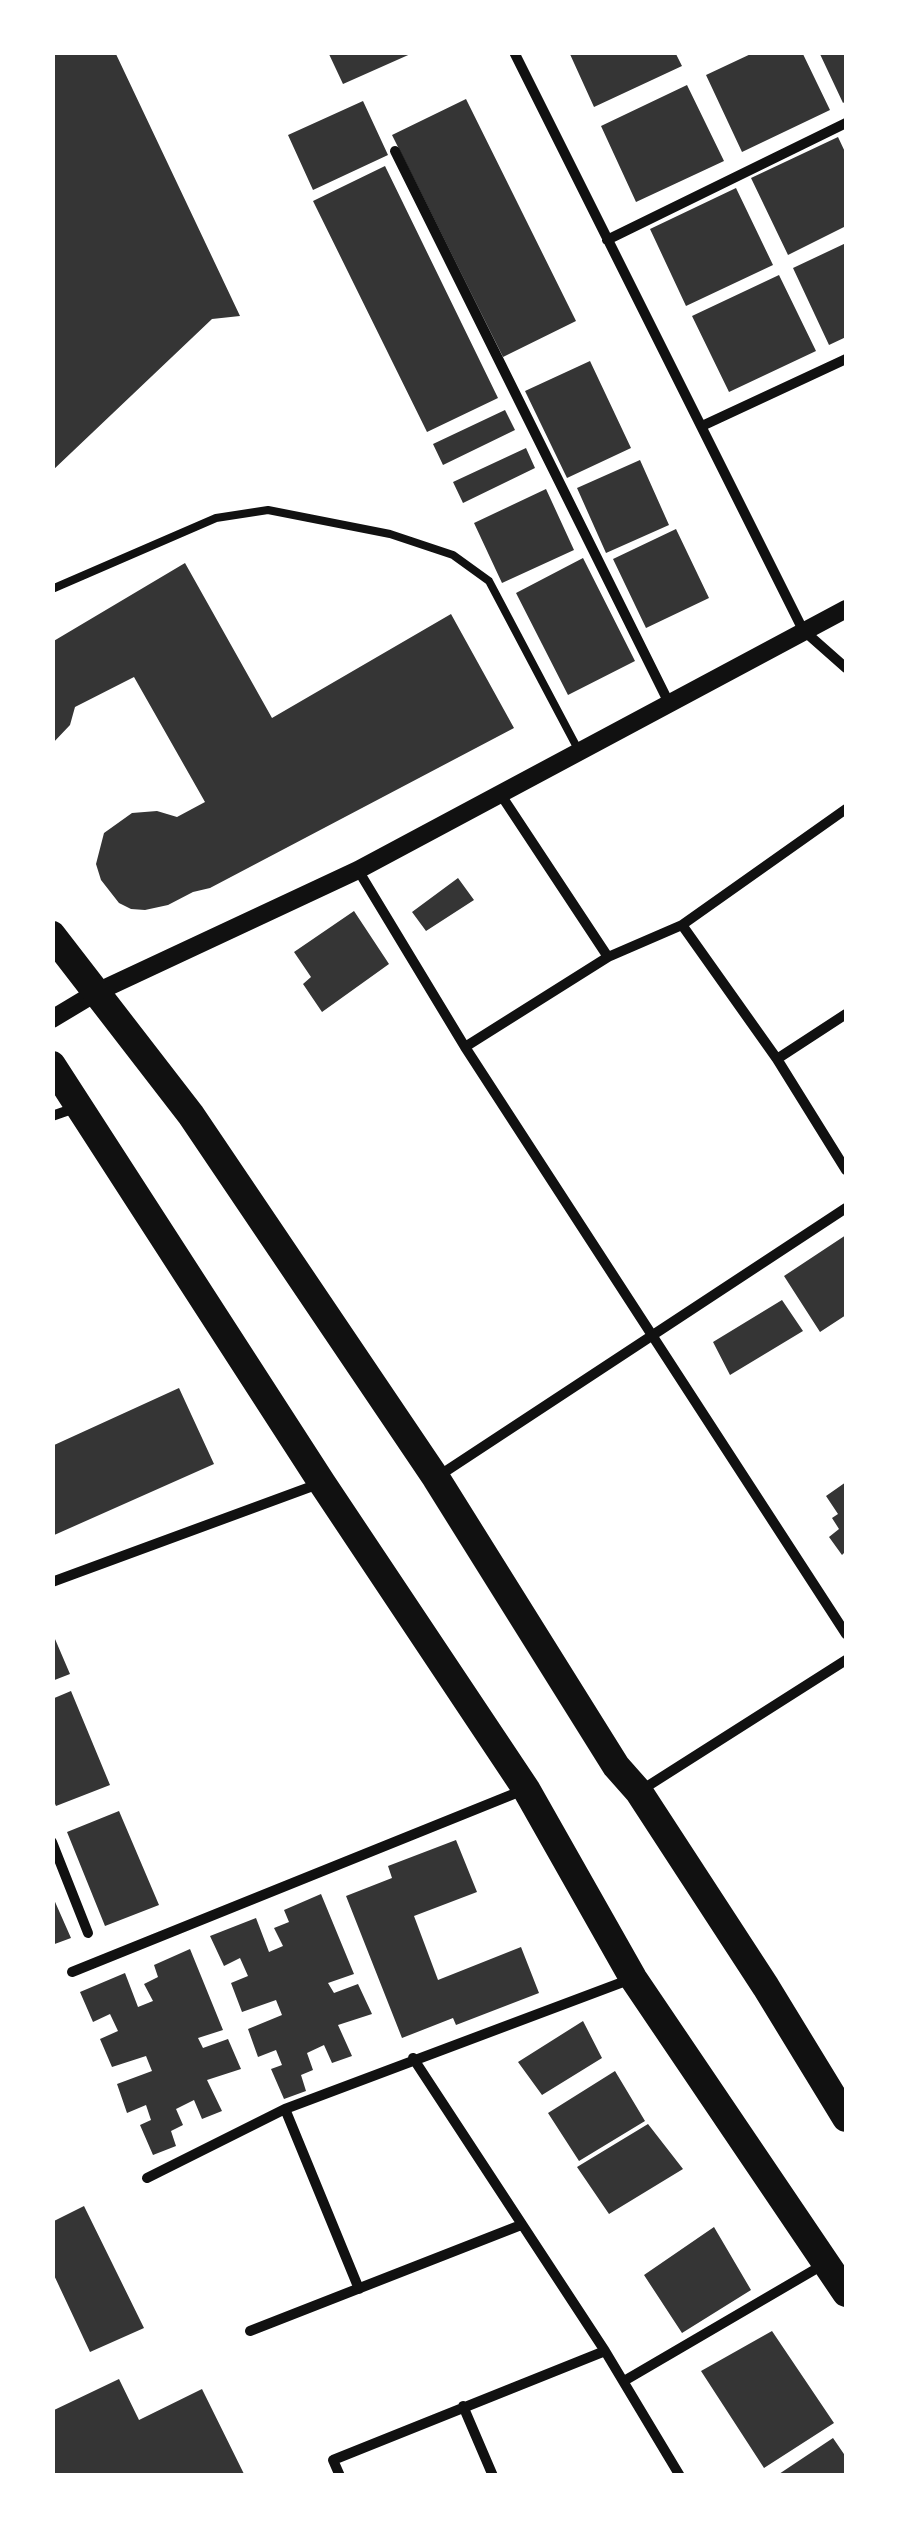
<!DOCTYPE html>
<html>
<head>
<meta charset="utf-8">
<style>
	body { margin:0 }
	#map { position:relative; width:899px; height:2528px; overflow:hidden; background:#fff; font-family:Bitter,serif }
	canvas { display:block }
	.frame { position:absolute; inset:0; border:55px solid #fff; pointer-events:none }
</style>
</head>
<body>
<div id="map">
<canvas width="899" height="2528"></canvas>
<div class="frame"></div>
</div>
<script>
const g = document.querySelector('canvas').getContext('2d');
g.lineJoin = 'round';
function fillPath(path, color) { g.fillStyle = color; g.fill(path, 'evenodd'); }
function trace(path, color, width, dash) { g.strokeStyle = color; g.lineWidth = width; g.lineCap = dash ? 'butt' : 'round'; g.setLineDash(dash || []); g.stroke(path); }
fillPath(new Path2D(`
	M52,52H115L240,316L212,319L52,471Z
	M328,52H415L343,84Z
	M569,52H675L682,66L594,107Z
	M755,52H802L830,110L742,152L706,75Z
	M819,52H846V101L843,103Z
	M687,85L724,161L636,202L601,126Z
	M466,99L576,321L503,357L392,135Z
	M363,101L388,155L313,190L288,135Z
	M838,137L846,154V226L788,255L751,178Z
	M385,166L498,398L427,432L313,201Z
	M736,188L773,265L686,306L650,229Z
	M846,243V337L829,345L793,268Z
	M779,275L816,351L729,392L692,316Z
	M590,361L631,448L567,478L525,391Z
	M505,410L515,430L443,465L433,444Z
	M526,448L535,468L463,503L453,482Z
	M640,460L669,525L606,553L577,488Z
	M546,489L574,550L502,583L474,523Z
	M676,529L709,598L646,628L613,559Z
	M583,558L635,661L568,695L516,593Z
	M185,563L272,718L451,614L514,728L210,888L193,892L168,905L145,910L131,909L119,903L101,880L96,864L104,833L132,813L157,811L177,817L205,802L134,677L75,707L70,725L52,744V642Z
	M458,878L474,900L426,931L412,912Z
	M354,911L389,964L322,1012L303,984L311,977L294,952Z
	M846,1235V1315L820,1332L784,1276Z
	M782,1300L803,1331L730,1375L713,1342Z
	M179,1388L214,1464L52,1536V1446Z
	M846,1482V1551L842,1555L829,1537L839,1529L832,1518L838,1514L826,1496Z
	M52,1632L70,1674L52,1681Z
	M71,1691L110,1785L56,1806L52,1797V1699Z
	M119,1811L159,1905L105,1926L67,1832Z
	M456,1840L477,1892L414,1916L438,1980L521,1947L539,1993L456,2025L453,2018L402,2038L346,1896L392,1878L388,1866Z
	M321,1894L354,1974L328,1983L334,1993L358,1984L372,2014L338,2025L352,2056L332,2063L324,2045L307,2053L313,2070L301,2075L306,2091L284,2099L271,2069L282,2065L276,2050L258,2057L248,2029L282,2015L276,2000L242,2012L231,1983L248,1976L240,1958L224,1966L210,1936L256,1918L269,1952L283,1946L274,1928L289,1922L284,1910Z
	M52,1895L71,1938L52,1945Z
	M190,1949L223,2030L198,2038L203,2048L228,2039L241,2069L207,2080L222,2111L202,2119L194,2100L176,2109L183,2125L171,2131L176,2146L153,2155L140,2125L151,2120L146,2105L127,2113L117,2084L152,2071L146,2056L112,2067L100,2039L118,2031L110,2014L93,2022L80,1992L125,1973L138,2007L153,2001L144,1984L158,1977L154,1965Z
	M583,2021L602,2058L542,2095L518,2062Z
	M615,2071L645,2121L579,2161L548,2113Z
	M648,2124L683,2169L609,2214L577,2167Z
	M84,2206L144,2328L90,2352L52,2271V2222Z
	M714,2227L751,2290L682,2333L644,2275Z
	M772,2331L834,2423L764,2468L701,2371Z
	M119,2379L139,2420L202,2389L245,2476H52V2411Z
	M833,2438L846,2457V2476H776Z`), '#353535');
trace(new Path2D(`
	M52,589L216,518L268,510L390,534L453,555L489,581L580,753`), '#111', 8);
trace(new Path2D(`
	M514,52L803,630L846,668
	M395,151L670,705
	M607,240L846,123
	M702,426L846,359
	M501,795L608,957
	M358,870L465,1047L846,1634
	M682,925L777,1059L846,1170
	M465,1047L608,957L682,925L846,809
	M777,1059L846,1014
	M52,1116L75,1108
	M437,1477L846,1208
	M52,1582L321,1483
	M640,1791L846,1660
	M52,1842L88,1933
	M72,1972L526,1789
	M413,2058L605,2351L680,2476
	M285,2109L359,2289
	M147,2178L285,2109L631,1979
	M250,2331L521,2225
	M624,2381L826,2263
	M463,2406L493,2476
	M340,2476L333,2460L605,2351`), '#111', 10);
trace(new Path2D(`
	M52,1019L97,992L358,870L846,609`), '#111', 18);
trace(new Path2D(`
	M52,935L191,1115L436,1478L616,1766L639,1792L766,1987L846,2118
	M52,1065L322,1483L526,1789L633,1978L846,2293`), '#111', 28);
</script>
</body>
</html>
